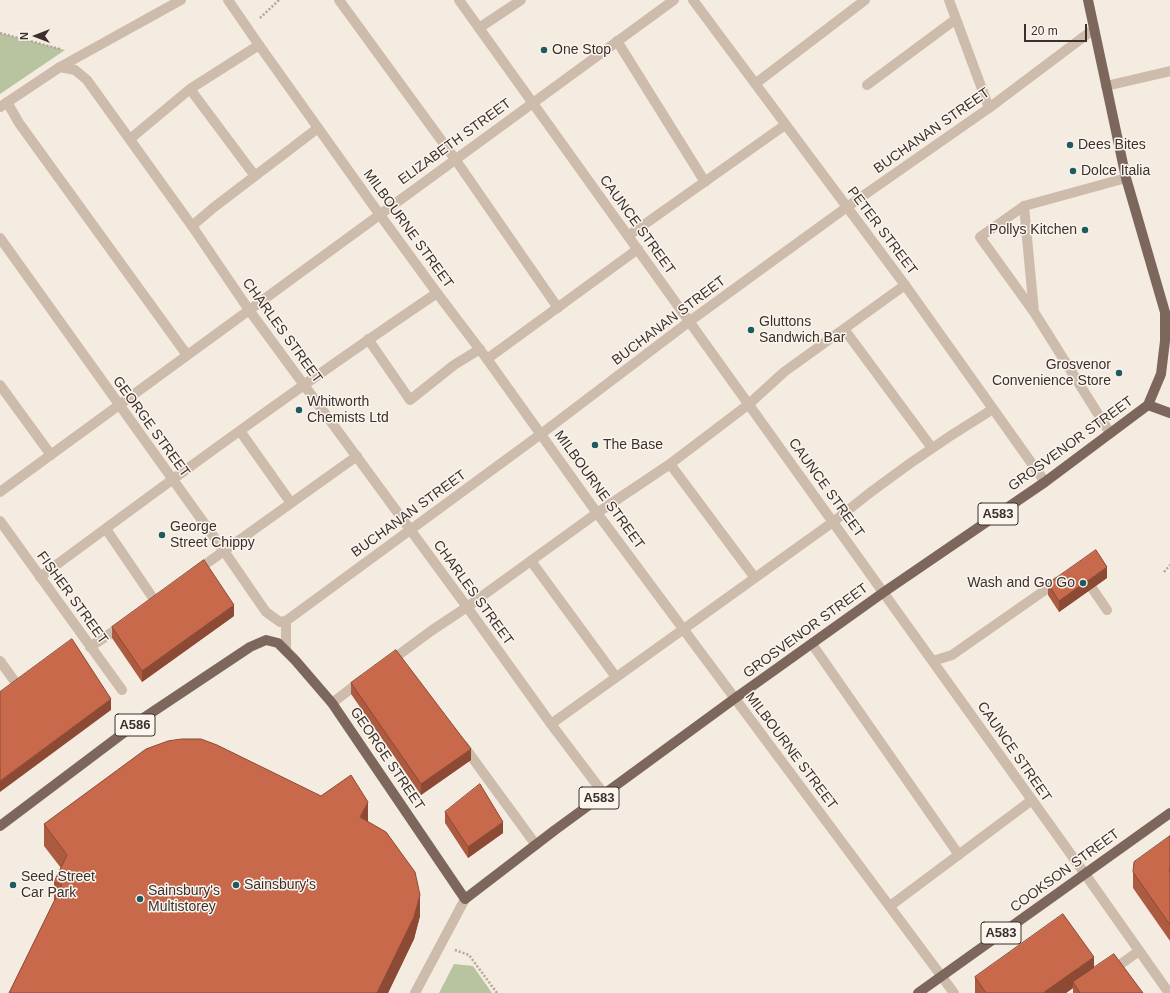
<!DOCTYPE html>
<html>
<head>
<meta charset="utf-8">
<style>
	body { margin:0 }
	#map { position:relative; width:1170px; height:993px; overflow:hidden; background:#f4ebe1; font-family:Arial,sans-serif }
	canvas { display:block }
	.north { position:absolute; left:16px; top:16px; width:40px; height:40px; -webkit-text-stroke:3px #fbf5ee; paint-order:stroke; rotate:270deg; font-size:11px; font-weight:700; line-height:16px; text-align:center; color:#3b302b }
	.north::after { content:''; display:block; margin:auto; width:14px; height:18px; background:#3b302b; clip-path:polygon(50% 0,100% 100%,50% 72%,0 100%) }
	.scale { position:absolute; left:1024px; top:24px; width:63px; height:18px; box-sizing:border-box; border:2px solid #3b302b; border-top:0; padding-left:5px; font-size:12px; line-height:14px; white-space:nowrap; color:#3b302b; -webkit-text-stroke:3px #fbf5ee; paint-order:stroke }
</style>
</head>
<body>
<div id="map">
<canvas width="1170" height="993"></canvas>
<div class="north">N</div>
<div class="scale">20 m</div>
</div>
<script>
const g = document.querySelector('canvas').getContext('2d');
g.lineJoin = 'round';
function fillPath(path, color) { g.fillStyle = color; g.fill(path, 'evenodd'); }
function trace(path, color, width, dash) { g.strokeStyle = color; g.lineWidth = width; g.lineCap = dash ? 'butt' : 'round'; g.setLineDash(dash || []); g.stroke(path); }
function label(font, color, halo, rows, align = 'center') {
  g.font = font + ' Arial,sans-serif'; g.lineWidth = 3; g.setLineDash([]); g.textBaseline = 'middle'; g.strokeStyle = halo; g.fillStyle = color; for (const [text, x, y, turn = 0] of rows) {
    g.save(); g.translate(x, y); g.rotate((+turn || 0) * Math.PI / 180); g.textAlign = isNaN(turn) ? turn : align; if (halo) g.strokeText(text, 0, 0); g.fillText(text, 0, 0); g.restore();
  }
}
fillPath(new Path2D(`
	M0,33L65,50L0,94Z
	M454,964L473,966L492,993H439Z`), '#b8c4a0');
trace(new Path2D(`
	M260,18L279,0
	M0,33L60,49
	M1164,572L1170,565
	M455,950L469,955L497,993`), '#b9a596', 2.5, [2, 2]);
trace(new Path2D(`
	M339,0L455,159L558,308
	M949,0L989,108
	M479,28L521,0
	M617,41L705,182
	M867,85L956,19
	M1106,86L1170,71
	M190,89L255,176
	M7,102L19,123L187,355
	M130,139L190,89L259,45
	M192,226L213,208L318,128
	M628,236L785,125
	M1034,312L1024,206L980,237L1034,312L1110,433
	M844,329L932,448
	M368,339L410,400L454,365L480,349
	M487,359L638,249
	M0,385L51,455
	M240,431L291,503
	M670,464L755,578
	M106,529L155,601
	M531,561L616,677
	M196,571L357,456
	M40,577C171,480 302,384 437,293
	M1092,588L1107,610
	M812,644L959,855
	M90,647L123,625
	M0,661L18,686
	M933,661L952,655L1058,581
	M389,662L431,631L467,607L597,513L670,464L749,404L784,372L905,285
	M332,703L361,681
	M551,724L833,522C883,481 937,443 993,409
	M463,745L536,845
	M890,906L1032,800
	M1111,971L1139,951`), '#cdbbac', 10);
trace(new Path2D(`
	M60,67L181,0`), '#cdbbac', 10);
trace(new Path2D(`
	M228,0L259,45L380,215L437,293L487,359L597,513L954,993
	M693,0L905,285L1045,482
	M755,84L865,0
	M0,107L60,67L75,70L87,80L192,226L249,310L467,607L551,724L604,794
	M1024,206L1126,178
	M0,238L224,551L266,612L280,622L286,621L541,434L690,321L847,207L989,108L1094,29
	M0,492L674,0
	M0,521L122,690
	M286,621V650
	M1085,874L1169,993
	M415,993L465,899`), '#cdbbac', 10);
trace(new Path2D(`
	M459,0L1085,874`), '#cdbbac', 10);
trace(new Path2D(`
	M1088,0L1126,178L1167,319
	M1148,405L1170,413
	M0,826L142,719L250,647L266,640L278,643L295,660L332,703L465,899L555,830L734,699L884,592L1045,482L1148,405L1161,374L1165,341V313
	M918,993L1170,813`), '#7d675c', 10);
fillPath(new Path2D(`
	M1107,578L1059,612L1048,595V584Z
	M234,616L142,682L112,638V627Z
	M351,683L471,760L421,795L351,694Z
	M445,812L503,833L468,858L445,823Z
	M368,821L420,916L414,939L388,993H9L54,902V882L61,868L44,846V824Z
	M1170,836V941L1133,888V872Z
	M1094,968L1143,993H1073V988L1066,993H975V977Z`), '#ac5a40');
fillPath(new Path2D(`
	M1107,567V578L1059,612V601Z
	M234,605V616L142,682V671Z
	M111,699V710L0,792V781Z
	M471,749V760L421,795V784Z
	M368,802V823L360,817Z
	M503,822V833L468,858V847Z
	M420,895V916L414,939L388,993H377Z
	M1094,957V973L1073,982V988L1066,993H1043Z`), '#8c4a34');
const building = new Path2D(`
	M1096,550L1107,567L1059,601L1048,584Z
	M204,560L234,605L142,671L112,627Z
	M72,639L111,699L0,781V692Z
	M396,650L471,749L421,784L351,683Z
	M182,739H201L217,745L321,796L351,775L368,802L360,817L386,832L415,872L420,895L414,917L377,993H9L62,885L54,882L67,855L44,824L146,749L168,741Z
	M480,784L503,822L468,847L445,812Z
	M1170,836V869L1169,870L1170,872V925L1133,872L1134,862Z
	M1063,914L1094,957L1043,993H986L975,977Z
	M1114,954L1143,993H1080L1073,982Z`);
fillPath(building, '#c8694b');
trace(building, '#8c4a34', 1);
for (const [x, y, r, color] of [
	[544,50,4,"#1f5a5e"],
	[1070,145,4,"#1f5a5e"],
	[1073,171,4,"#1f5a5e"],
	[1085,230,4,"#1f5a5e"],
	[751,330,4,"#1f5a5e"],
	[1119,373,4,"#1f5a5e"],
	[299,410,4,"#1f5a5e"],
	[595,445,4,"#1f5a5e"],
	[162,535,4,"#1f5a5e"],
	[1083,583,4,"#1f5a5e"],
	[13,885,4,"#1f5a5e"],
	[236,885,4,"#1f5a5e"],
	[140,899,4,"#1f5a5e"]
]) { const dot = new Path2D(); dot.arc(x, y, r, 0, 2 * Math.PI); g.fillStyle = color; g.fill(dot); trace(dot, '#fbf5ee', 1.5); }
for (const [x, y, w] of [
	[998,514,40],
	[135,725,40],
	[599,798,40],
	[1001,933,40]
]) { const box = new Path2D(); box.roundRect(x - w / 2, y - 11, w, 22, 3); g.fillStyle = '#fbf5ee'; g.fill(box); trace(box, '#3b302b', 1); }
label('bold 13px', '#3b302b', null, [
	["A583",998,514],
	["A586",135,725],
	["A583",599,798],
	["A583",1001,933]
]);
label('14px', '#3b302b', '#fbf5ee', [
	["One Stop",552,50],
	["Dees Bites",1078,145],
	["Dolce Italia",1081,171],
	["Pollys Kitchen",1077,230,"right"],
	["Gluttons",759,322],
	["Sandwich Bar",759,338],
	["Grosvenor",1111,365,"right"],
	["Convenience Store",1111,381,"right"],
	["Whitworth",307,402],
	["Chemists Ltd",307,418],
	["The Base",603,445],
	["George",170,527],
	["Street Chippy",170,543],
	["Wash and Go Go",1075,583,"right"],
	["Seed Street",21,877],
	["Car Park",21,893],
	["Sainsbury's",244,885],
	["Sainsbury's",148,891],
	["Multistorey",148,907]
], 'left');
label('14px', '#3b302b', '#fbf5ee', [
	["BUCHANAN STREET",932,131,-35],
	["ELIZABETH STREET",455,142,-36],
	["CAUNCE STREET",637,225,54],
	["MILBOURNE STREET",408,229,54],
	["PETER STREET",882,231,53],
	["BUCHANAN STREET",669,321,-37],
	["CHARLES STREET",282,331,54],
	["GEORGE STREET",151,427,54],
	["GROSVENOR STREET",1071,444,-36],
	["CAUNCE STREET",826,488,54],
	["MILBOURNE STREET",599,490,54],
	["BUCHANAN STREET",409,514,-36],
	["CHARLES STREET",473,593,54],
	["FISHER STREET",72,598,54],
	["GROSVENOR STREET",806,631,-36],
	["MILBOURNE STREET",791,751,53],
	["CAUNCE STREET",1014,752,55],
	["GEORGE STREET",387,759,56],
	["COOKSON STREET",1065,871,-36]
]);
</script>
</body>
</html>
